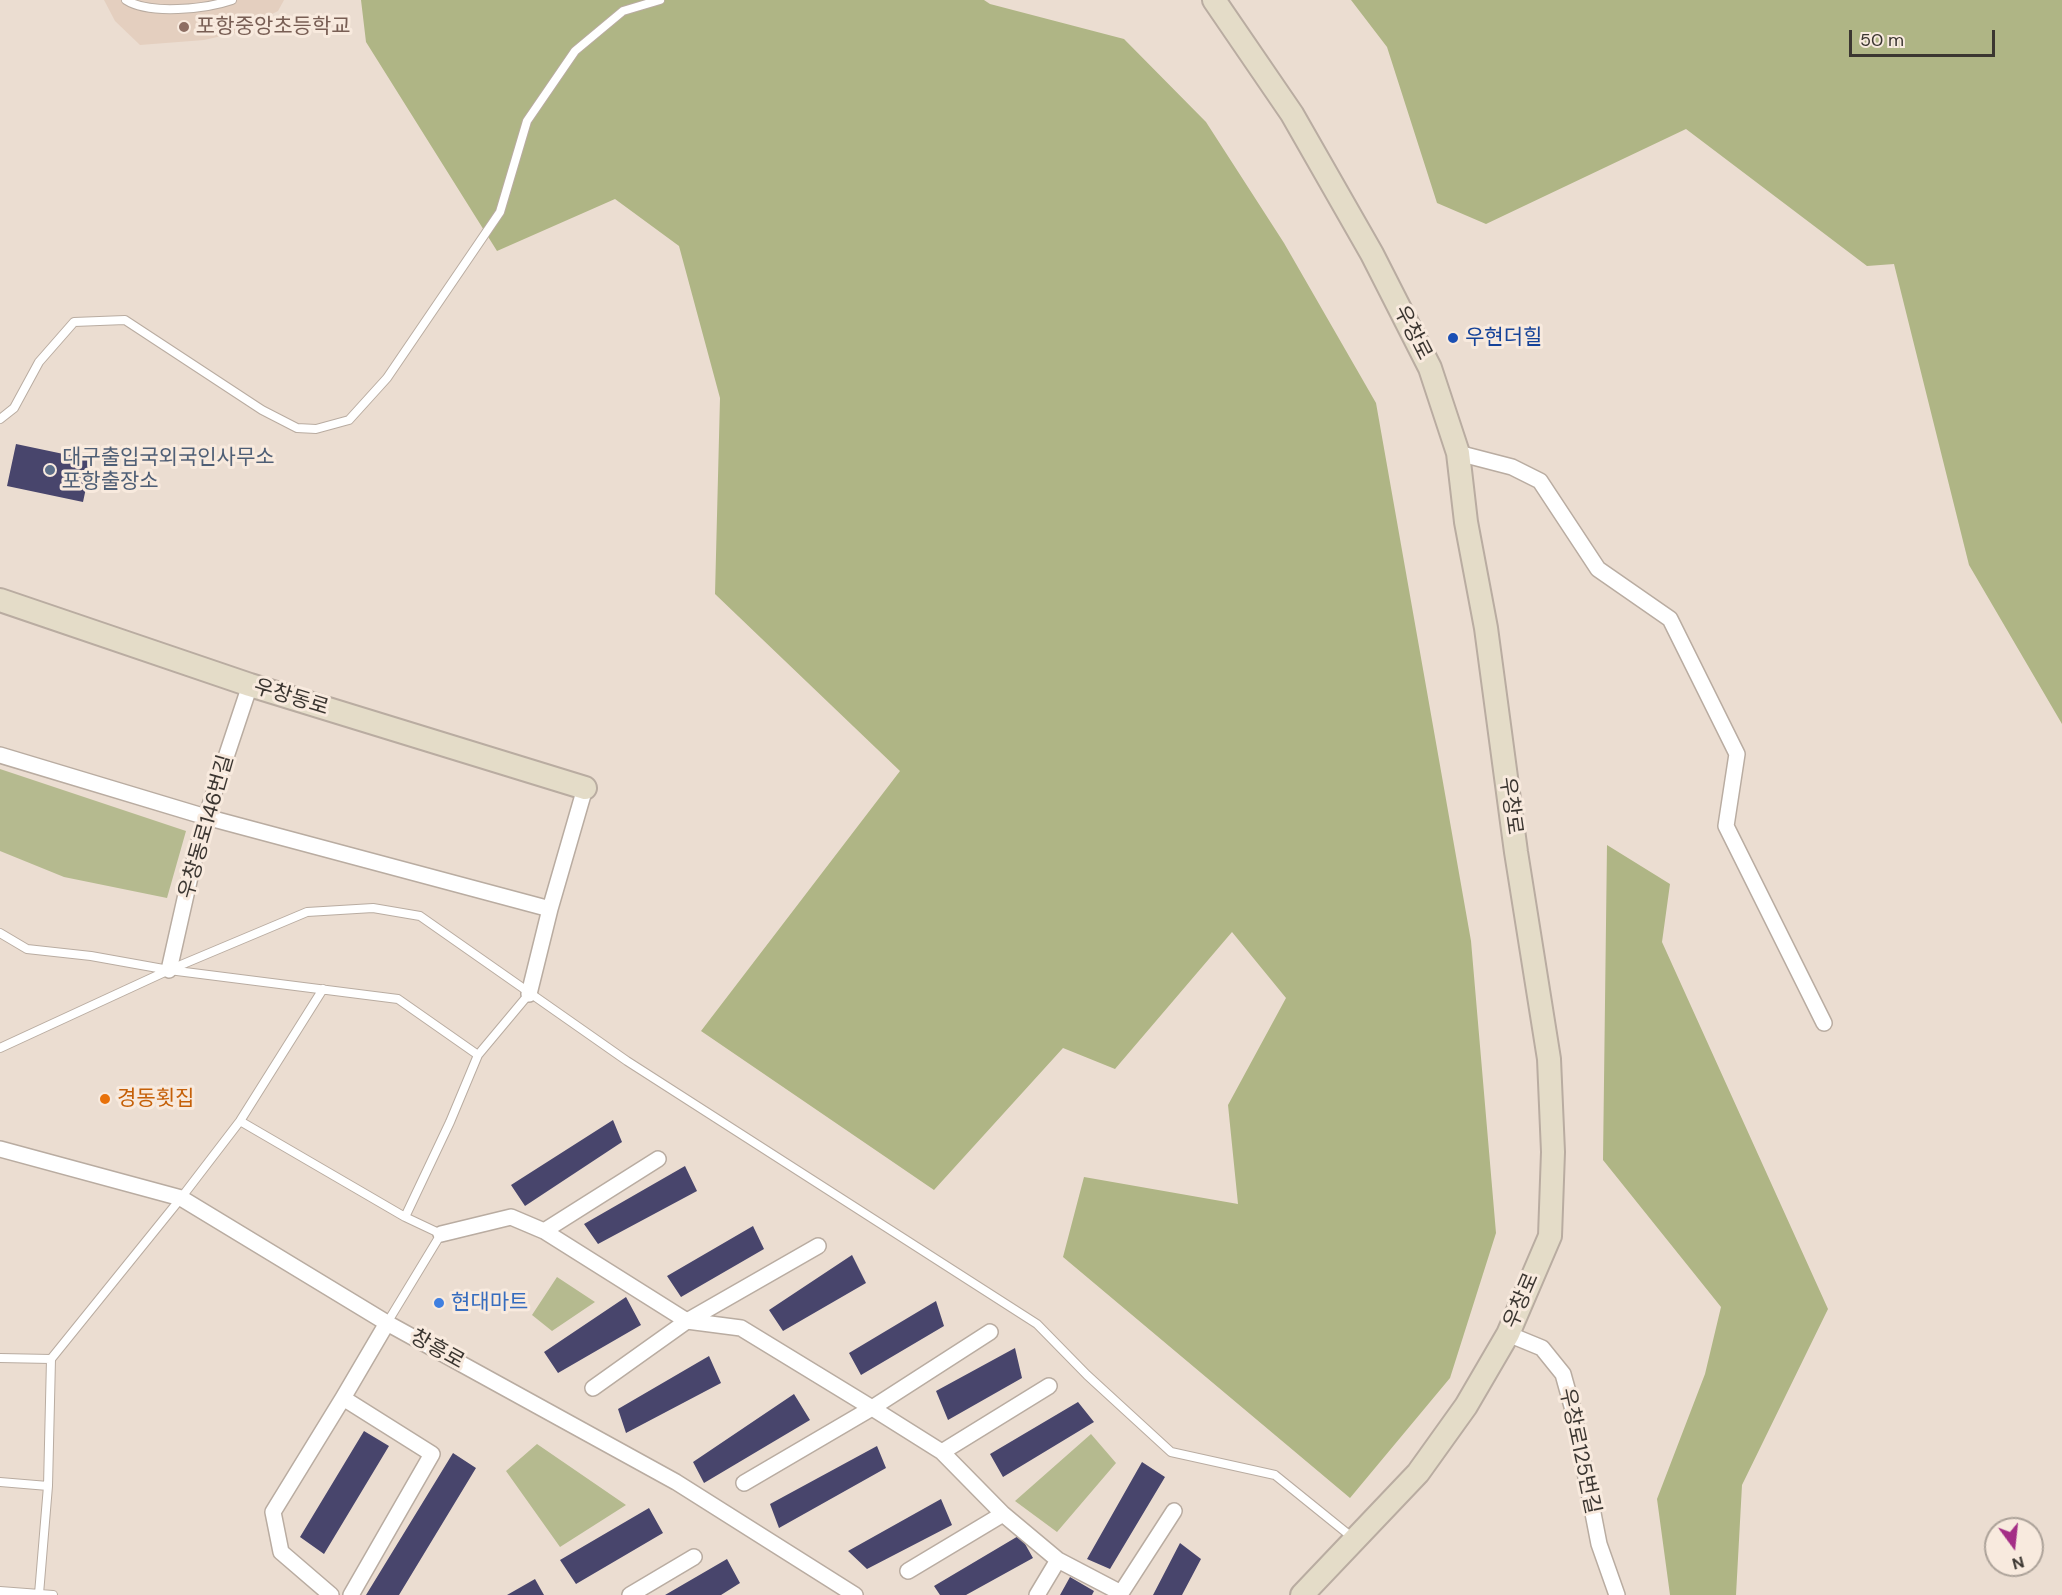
<!DOCTYPE html>
<html>
<head>
<meta charset="utf-8">
<style>
	body { margin:0 }
	#map { position:relative; width:2062px; height:1595px; overflow:hidden; background:#ebddd1; font-family:"DM Sans",sans-serif }
	canvas { display:block }
	.north { position:absolute; left:1984px; top:1517px; width:60px; height:60px; box-sizing:border-box; background:#f8eade; border:2px solid #aca299; border-radius:50%; rotate:165deg; font-size:16px; font-weight:700; line-height:24px; text-align:center; color:#3b3631 }
	.north::after { content:''; display:block; margin:auto; width:21px; height:27px; background:#a42e86; clip-path:polygon(50% 0,100% 100%,50% 72%,0 100%) }
	.scale { position:absolute; left:1849px; top:30px; width:146px; height:27px; box-sizing:border-box; border:3px solid #3b3631; border-top:0; padding-left:8px; font-size:18px; line-height:21px; white-space:nowrap; color:#3b3631; -webkit-text-stroke:4px #f8eade; paint-order:stroke }
</style>
</head>
<body>
<div id="map">
<canvas width="2062" height="1595"></canvas>
<div class="north">N</div>
<div class="scale">50 m</div>
</div>
<script>
const g = document.querySelector('canvas').getContext('2d');
g.lineJoin = 'round';
function fillPath(path, color) { g.fillStyle = color; g.fill(path, 'evenodd'); }
function trace(path, color, width, dash) { g.strokeStyle = color; g.lineWidth = width; g.lineCap = dash ? 'butt' : 'round'; g.setLineDash(dash || []); g.stroke(path); }
function label(font, color, halo, rows, align = 'center') {
  g.font = font + ' "DM Sans","Noto Sans KR",sans-serif'; g.lineWidth = 6; g.setLineDash([]); g.textBaseline = 'middle'; g.strokeStyle = halo; g.fillStyle = color; for (const [text, x, y, turn = 0] of rows) {
    g.save(); g.translate(x, y); g.rotate((+turn || 0) * Math.PI / 180); g.textAlign = isNaN(turn) ? turn : align; if (halo) g.strokeText(text, 0, 0); g.fillText(text, 0, 0); g.restore();
  }
}
fillPath(new Path2D(`
	M104,0H284L278,11L235,33L204,40L140,45L115,21Z`), '#e4cfbf');
fillPath(new Path2D(`
	M0,769L186,831L167,898L64,877L0,851Z
	M557,1277L595,1302L552,1331L532,1315Z
	M1091,1434L1116,1463L1057,1532L1015,1501Z
	M537,1444L626,1505L560,1547L506,1471Z`), '#b5ba8f');
fillPath(new Path2D(`
	M361,0H984L990,4L1124,39L1206,122L1284,243L1376,403L1471,941L1496,1233L1450,1378L1350,1498L1063,1257L1084,1177L1238,1204L1228,1105L1286,998L1232,932L1115,1069L1063,1048L934,1190L701,1031L900,771L715,594L720,398L679,246L615,199L497,251L366,42Z
	M1351,0H2062V724L1969,565L1894,264L1867,266L1686,129L1486,224L1437,203L1387,47Z
	M1607,845L1670,884L1662,942L1828,1309L1742,1485L1736,1595H1670L1657,1499L1705,1374L1721,1307L1603,1160Z`), '#afb585');
fillPath(new Path2D(`
	M16,444L92,460L83,502L7,486Z
	M613,1120L622,1142L525,1206L511,1185Z
	M685,1166L697,1191L598,1244L584,1224Z
	M753,1226L764,1249L681,1297L667,1276Z
	M852,1255L866,1283L783,1331L769,1310Z
	M626,1297L641,1325L558,1373L544,1352Z
	M936,1301L944,1326L861,1375L849,1353Z
	M1015,1348L1022,1378L948,1420L936,1391Z
	M709,1356L721,1383L626,1433L618,1409Z
	M794,1394L810,1420L704,1483L693,1462Z
	M1078,1402L1094,1422L1003,1477L990,1454Z
	M364,1431L389,1446L324,1554L300,1537Z
	M877,1446L886,1468L779,1528L770,1504Z
	M453,1453L476,1468L399,1595H366Z
	M1142,1462L1165,1477L1110,1569L1087,1559Z
	M941,1499L952,1525L867,1569L848,1551Z
	M649,1508L663,1533L576,1584L560,1560Z
	M1020,1535L1033,1558L966,1595H940L934,1586Z
	M1180,1543L1201,1559L1182,1595H1153Z
	M727,1559L740,1583L721,1595H665Z
	M1070,1577L1094,1591L1092,1595H1060Z
	M535,1579L544,1595H507Z`), '#48456c');
const lane = new Path2D(`
	M126,0C149,15 206,9 232,0
	M0,419L14,408L39,362L74,322L125,320L262,410L297,428L316,429L349,420L387,378L500,212L527,121L575,51L623,11L660,0
	M0,933L27,949L91,956L169,970L307,912L373,908L420,916L627,1061L1037,1324L1087,1375L1171,1452L1275,1475L1353,1538
	M0,1048L169,970L398,999L478,1055
	M240,1121L405,1217L441,1234L387,1323
	M405,1217L450,1122L478,1055L529,994
	M0,1358L51,1359L181,1198L240,1121L323,989
	M0,1482L48,1486
	M0,1591L53,1595
	M39,1594L48,1486L51,1359`);
const street = new Path2D(`
	M1458,453L1512,467L1540,481L1598,569L1670,619L1737,754L1726,826L1824,1023
	M0,755L206,817L550,909
	M169,970L192,868L206,817L250,685
	M529,994L550,909L585,788
	M0,1149L181,1198L387,1323L676,1482L855,1595
	M544,1231L687,1321L593,1388
	M441,1234L511,1217L544,1231L658,1159
	M687,1321L741,1328L872,1408L744,1483
	M687,1321L818,1246
	M990,1332L872,1408L942,1452L1049,1386
	M1508,1334L1542,1348L1563,1374L1573,1410L1599,1544L1617,1595
	M343,1398L432,1454L351,1595
	M1003,1514L1058,1560L1037,1595
	M1058,1560L1121,1593V1595
	M908,1571L1003,1514L942,1452
	M1121,1593L1174,1511
	M331,1595L281,1552L273,1512L343,1398L387,1323
	M630,1595L694,1557`);
const secondary = new Path2D(`
	M1214,0L1292,114L1372,254L1430,368L1458,453L1466,522L1486,628L1516,852L1549,1059L1553,1152L1550,1236L1508,1334L1466,1406L1418,1473L1302,1595
	M0,600L250,685L585,788`);
trace(lane, '#b9aca1', 10);
trace(street, '#b9aca1', 18);
trace(secondary, '#b9aca1', 26);
trace(lane, '#fff', 8);
trace(street, '#fff', 15);
trace(secondary, '#e4dcc8', 22);
for (const [x, y, r, color] of [
	[184,27,6,"#8d6e63"],
	[1453,338,6,"#1a4fb4"],
	[50,470,6,"#5c6f8a"],
	[105,1099,6,"#e8710a"],
	[439,1303,6,"#3f7fe0"]
]) { const dot = new Path2D(); dot.arc(x, y, r, 0, 2 * Math.PI); g.fillStyle = color; g.fill(dot); trace(dot, '#f8eade', 2); }
label('21px', '#785e54', '#f8eade', [
	["포항중앙초등학교",196,27]
], 'left');
label('21px', '#3b3631', '#f8eade', [
	["우창로",1412,333,63],
	["우창동로",291,698,17],
	["우창로",1510,806,82],
	["우창동로146번길",207,827,-74],
	["우창로",1522,1301,-67],
	["창흥로",437,1350,29],
	["우창로125번길",1579,1451,78]
]);
label('21px', '#164399', '#f8eade', [
	["우현더힐",1465,338]
], 'left');
label('21px', '#4e5e75', '#f8eade', [
	["대구출입국외국인사무소",62,458],
	["포항출장소",62,482]
], 'left');
label('21px', '#c56008', '#f8eade', [
	["경동횟집",117,1099]
], 'left');
label('21px', '#366cbe', '#f8eade', [
	["현대마트",451,1303]
], 'left');
</script>
</body>
</html>
